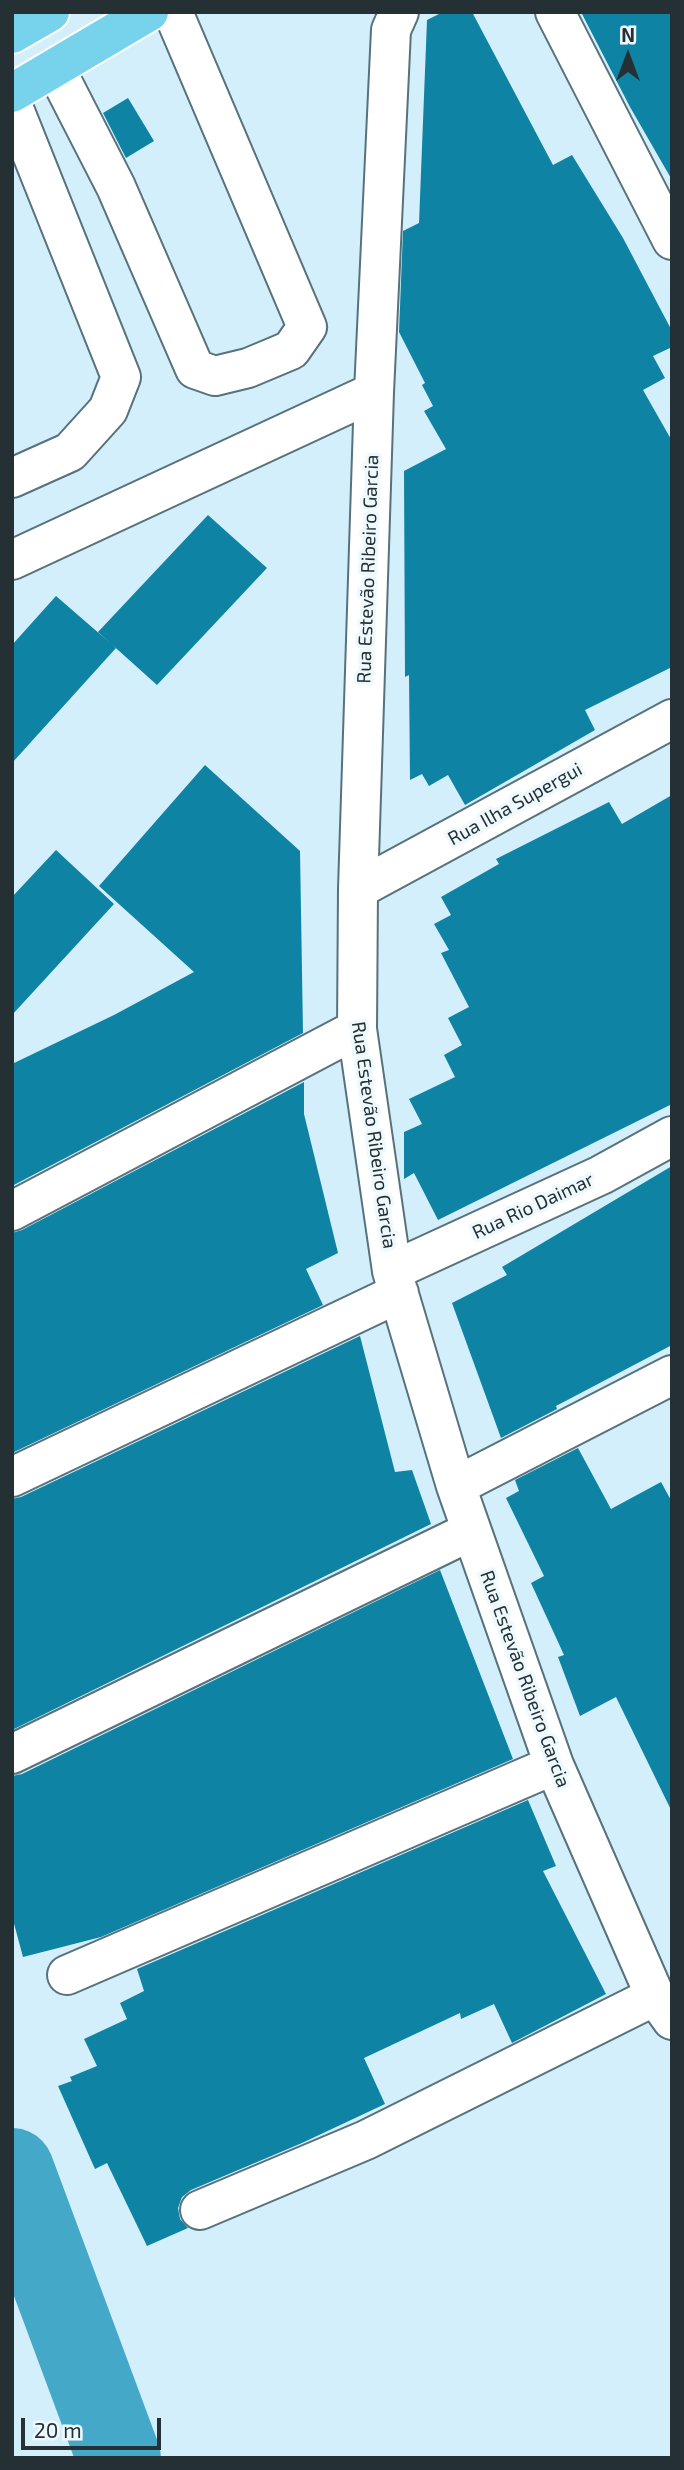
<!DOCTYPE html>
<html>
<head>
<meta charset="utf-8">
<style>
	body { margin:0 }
	#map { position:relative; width:684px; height:2470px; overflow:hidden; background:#d2effb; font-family:"Exo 2",sans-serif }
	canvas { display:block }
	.frame { position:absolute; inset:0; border:14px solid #253034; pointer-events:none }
	.north { position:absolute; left:593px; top:21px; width:70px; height:70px; -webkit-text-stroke:5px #eef9fe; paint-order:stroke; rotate:0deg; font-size:19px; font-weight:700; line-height:28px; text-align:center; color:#253034 }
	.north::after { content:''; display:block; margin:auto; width:24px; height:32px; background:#253034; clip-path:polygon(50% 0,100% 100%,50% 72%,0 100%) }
	.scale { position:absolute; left:21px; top:2418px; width:140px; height:32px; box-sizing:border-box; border:4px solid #253034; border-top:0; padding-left:9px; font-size:21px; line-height:24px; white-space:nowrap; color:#253034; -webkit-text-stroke:5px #eef9fe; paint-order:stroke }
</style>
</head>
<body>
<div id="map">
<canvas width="684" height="2470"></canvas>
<div class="frame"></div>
<div class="north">N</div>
<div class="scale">20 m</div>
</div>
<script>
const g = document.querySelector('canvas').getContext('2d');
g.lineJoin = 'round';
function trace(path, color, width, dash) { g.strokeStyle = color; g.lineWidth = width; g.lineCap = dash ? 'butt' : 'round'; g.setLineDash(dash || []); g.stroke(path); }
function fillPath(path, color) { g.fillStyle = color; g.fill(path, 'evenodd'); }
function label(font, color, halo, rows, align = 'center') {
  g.font = font + ' "Exo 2",sans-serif'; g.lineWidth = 7; g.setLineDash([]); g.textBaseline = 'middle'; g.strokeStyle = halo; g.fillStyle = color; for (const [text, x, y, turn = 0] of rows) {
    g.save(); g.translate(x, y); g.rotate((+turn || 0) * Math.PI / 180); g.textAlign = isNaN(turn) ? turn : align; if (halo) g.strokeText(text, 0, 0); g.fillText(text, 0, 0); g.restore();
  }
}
trace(new Path2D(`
	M12,2170L119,2458`), '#44a8c9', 84);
fillPath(new Path2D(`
	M443,12H472L553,165L572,155L623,238L672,331V347L653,356L665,378L643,390L672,441V667L585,710L595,730L465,805L448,775L429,786L422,774L410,780L409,675L405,677L404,471L446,449L424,411L433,406L422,385L425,383L399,332L403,231L419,223L427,20Z
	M581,12H672V180L630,107Z
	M128,98L154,141L126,158L103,113Z
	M208,515L267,568L157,685L98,632Z
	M56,596L116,648L12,763V645Z
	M205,765L300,851L303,1033L12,1186V1064L114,1015L194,972L99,886Z
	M672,795V1104L438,1220L414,1173L404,1179V1132L422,1124L409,1099L455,1077L444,1055L462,1045L448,1018L469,1007L441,953L449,950L434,924L451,915L441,897L499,864L496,859L609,802L622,824Z
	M56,850L114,904L12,1015V897Z
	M304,1082V1114L338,1253L306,1269L323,1305L12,1453V1233L22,1230Z
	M672,1166V1345L556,1406L557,1409L501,1438L452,1303L507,1275L502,1267Z
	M360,1336L395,1472L412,1470L431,1524L12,1730V1499L21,1497Z
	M578,1448L611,1509L661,1482L672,1502V1812L616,1697L580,1716L558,1657L564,1655L531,1583L544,1576L506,1498L519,1491L515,1480Z
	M440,1570L513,1759L101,1937L23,1957L12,1916V1776L22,1774Z
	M528,1800L556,1866L543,1871L606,1994L512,2043L494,2004L461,2019L460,2013L364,2058L385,2104L302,2143L191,2190L182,2197L178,2208L180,2219L188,2228L147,2246L107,2163L95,2169L58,2086L72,2081L70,2077L97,2066L84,2039L127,2019L120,2003L144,1991L137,1969Z`), '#0f83a3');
const minor = new Path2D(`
	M399,12L391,30L374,392L358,889L357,1029L392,1271L456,1486L554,1765L655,1996L672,2020
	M555,12L672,240
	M55,68L116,187L195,369L215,376L248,368L291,350L307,327L173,12
	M12,104L121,377L108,410L70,452L12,478
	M12,560L374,392
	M358,889L672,719
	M12,1211L357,1029
	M392,1271L601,1175L672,1136
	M12,1477L399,1293
	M456,1486L672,1375
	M12,1754L471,1531
	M67,1975L554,1765
	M200,2210L366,2140L655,1996`);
const major = new Path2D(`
	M12,34L50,12
	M12,93L149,12`);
trace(minor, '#58727c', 42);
trace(major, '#fff', 42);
trace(minor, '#fff', 38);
trace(major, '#77d3ec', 38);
label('19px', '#253034', '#eef9fe', [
	["Rua Estevão Ribeiro Garcia",368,569,-88],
	["Rua Ilha Supergui",515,804,-29],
	["Rua Estevão Ribeiro Garcia",374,1135,82],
	["Rua Rio Daimar",533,1206,-25],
	["Rua Estevão Ribeiro Garcia",525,1679,70]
]);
</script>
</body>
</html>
